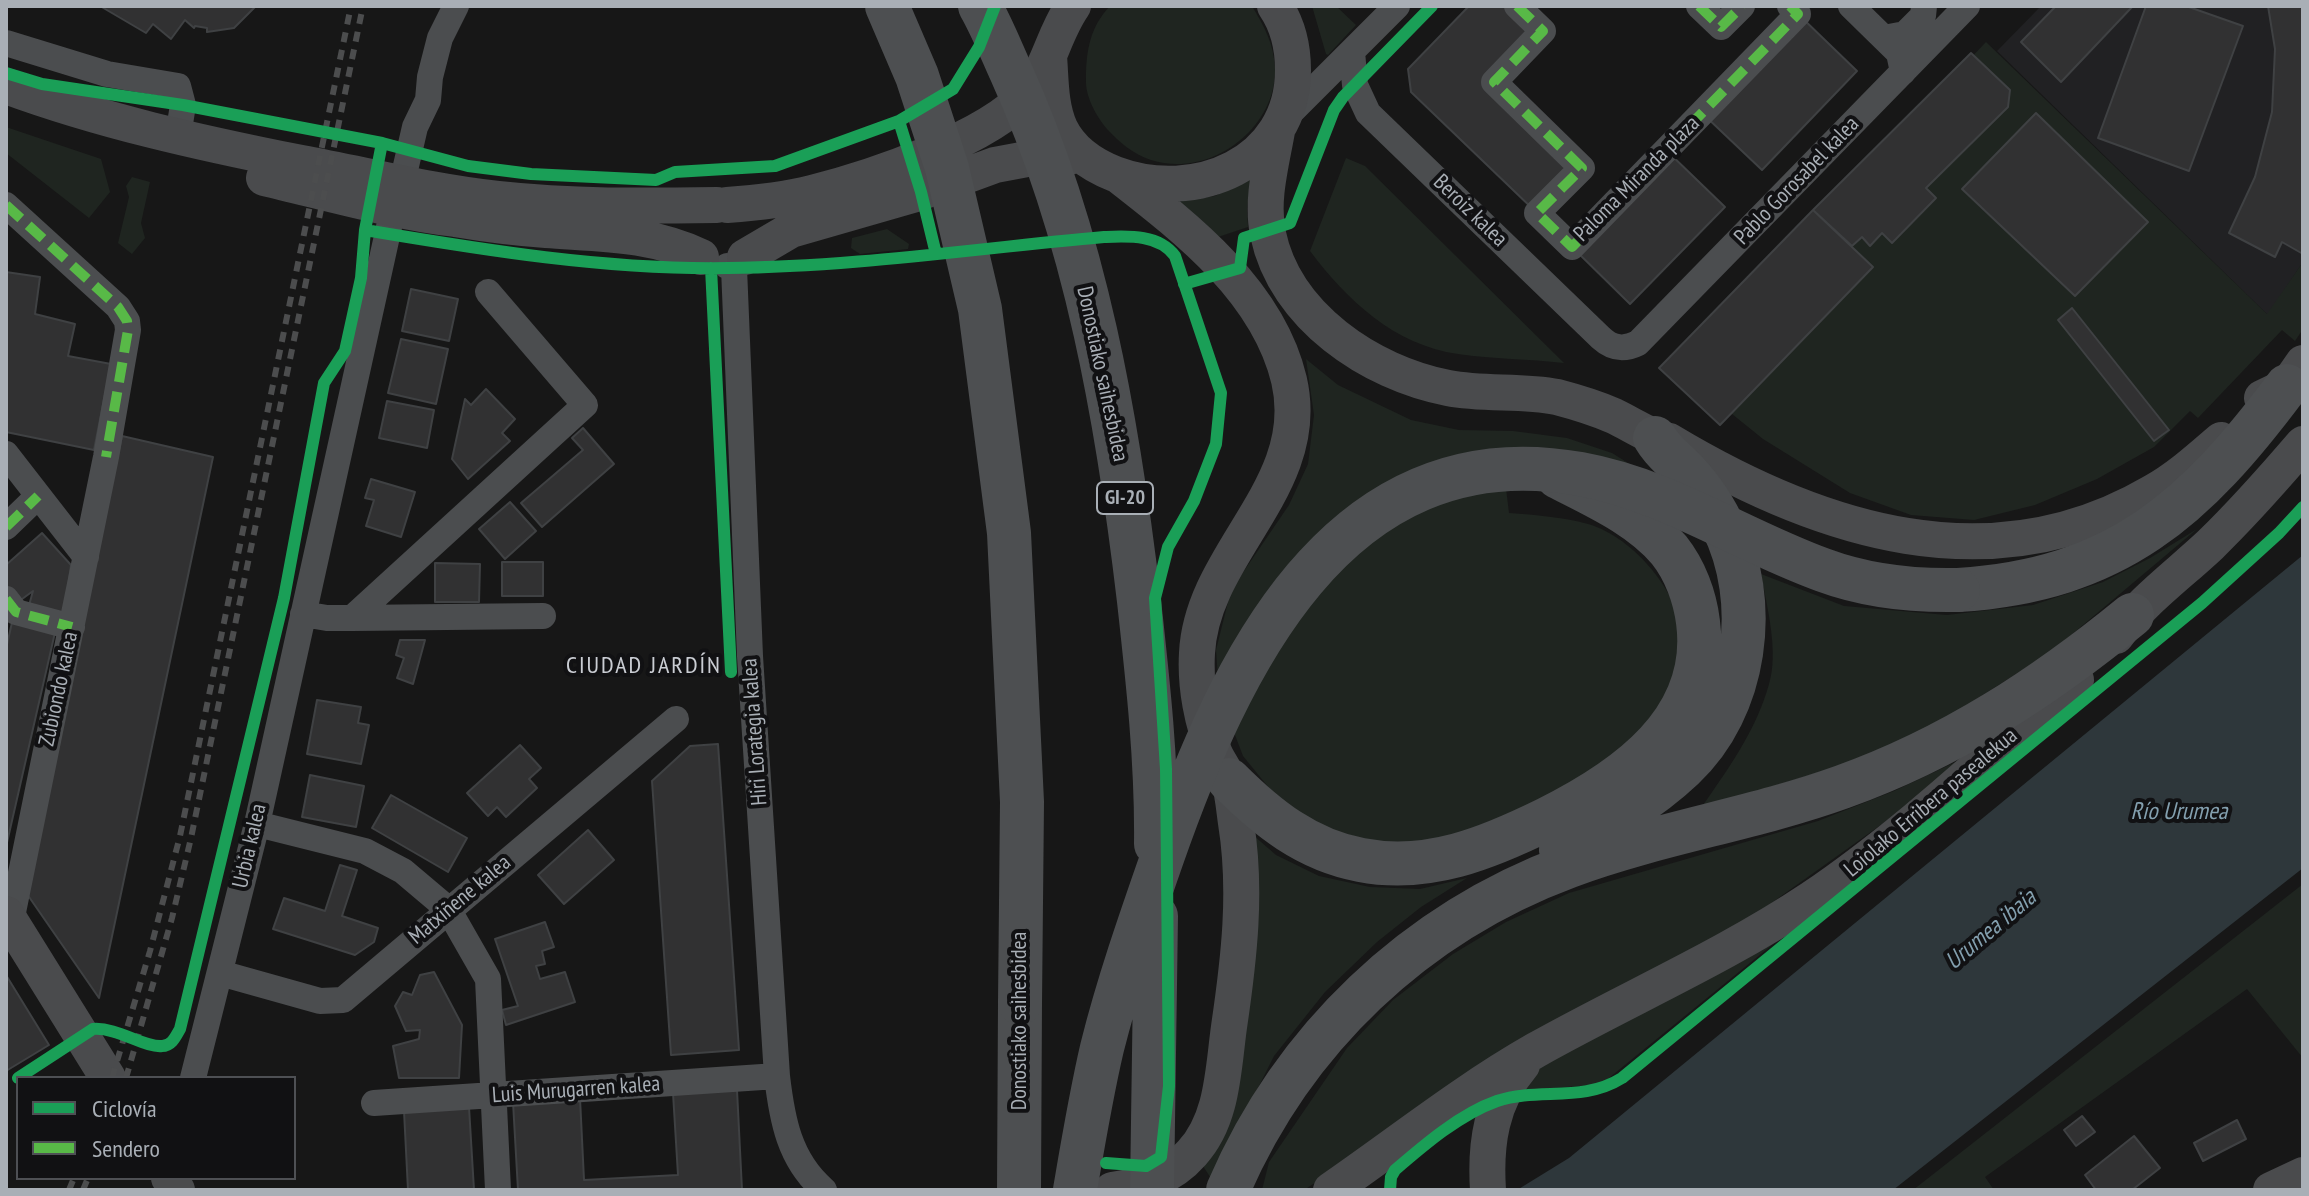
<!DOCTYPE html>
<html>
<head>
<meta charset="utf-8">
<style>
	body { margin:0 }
	#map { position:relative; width:2309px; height:1196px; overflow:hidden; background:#171717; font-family:"PT Sans Narrow",sans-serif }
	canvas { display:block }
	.frame { position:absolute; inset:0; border:8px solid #a9afb6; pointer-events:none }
	.legend { position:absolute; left:16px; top:1076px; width:280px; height:104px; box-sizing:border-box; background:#111113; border:2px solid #4e5054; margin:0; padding:10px 14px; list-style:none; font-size:24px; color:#a9afb6 }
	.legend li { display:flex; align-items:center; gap:16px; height:40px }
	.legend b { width:40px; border:2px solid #4e5054 }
</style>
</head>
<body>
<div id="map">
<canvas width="2309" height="1196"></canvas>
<div class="frame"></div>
<ul class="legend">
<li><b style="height:10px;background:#1a9f57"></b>Ciclovía</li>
<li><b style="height:10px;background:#58b947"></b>Sendero</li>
</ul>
</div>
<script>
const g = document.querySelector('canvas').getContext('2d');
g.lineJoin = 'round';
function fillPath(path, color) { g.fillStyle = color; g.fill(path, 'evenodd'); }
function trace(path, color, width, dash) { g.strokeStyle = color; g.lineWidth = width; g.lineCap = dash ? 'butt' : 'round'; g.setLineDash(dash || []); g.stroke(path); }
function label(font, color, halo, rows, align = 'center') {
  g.font = font + ' "PT Sans Narrow",sans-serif'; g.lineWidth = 8; g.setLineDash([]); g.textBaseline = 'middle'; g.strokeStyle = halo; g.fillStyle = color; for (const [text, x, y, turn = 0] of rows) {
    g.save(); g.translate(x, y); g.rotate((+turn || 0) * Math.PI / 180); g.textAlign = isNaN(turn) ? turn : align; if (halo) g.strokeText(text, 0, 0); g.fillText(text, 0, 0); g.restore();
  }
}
fillPath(new Path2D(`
	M2041,6H2303V262L2268,315L1997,51Z`), '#212123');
fillPath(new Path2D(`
	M1110,6H1252C1264,26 1274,44 1275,68C1277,129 1209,179 1151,160C1133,154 1119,142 1107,129C1096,116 1085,96 1086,79C1086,51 1090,27 1110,6Z
	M1312,6H1336L1356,25L1328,55L1326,54Z
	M1986,42L2267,314L2303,262V329L2295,341L2282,330L2198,418L2190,411L2154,447L2097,479L2035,505L1974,520L1911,515L1850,493L1763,439L1675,368Z
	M6,127L101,159L110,192L89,218L6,153Z
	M1346,158L1365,166L1564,363C1529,359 1493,359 1458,354C1394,345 1347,300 1310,251Z
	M132,177L150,182L141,223L145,238L132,254L118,243L129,197L126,186Z
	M1252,178L1247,208L1248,227L1215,238L1176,202L1215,196Z
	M887,229L909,244L908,249L860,254L851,248L852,238Z
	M1306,359L1338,385L1411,420L1459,430L1513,431L1567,438L1612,453L1652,478L1502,455L1509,513C1536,515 1562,517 1588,524C1634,537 1682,595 1684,642C1685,660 1666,706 1660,725L1487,838L1392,847L1325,828L1278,799L1243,756L1219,693L1216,650L1231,590L1289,505L1308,464L1314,415Z
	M2197,529L2051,652L1924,732L1850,763L1701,808C1728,769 1756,731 1769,684C1779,652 1767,607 1761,574L1844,606L1947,615L2033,605L2103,582L2150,558Z
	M1994,744L1756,914L1375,1143L1304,1190H1262L1269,1162L1347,1048L1393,1000L1453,954L1506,922L1569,893L1818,821L1894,791Z
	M1245,828L1276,855L1319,876L1370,887L1420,889L1467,878L1421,907L1377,942L1325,992L1274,1056L1212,1180L1203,1166Z
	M2303,884V1058L2247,989L1985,1177L1994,1190H1913Z
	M1832,896L1604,1082L1592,1085L1516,1091L1546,1059Z`), '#1f2520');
fillPath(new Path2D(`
	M2303,555V868L1893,1190H1517L1569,1158Z`), '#2e373b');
const building = new Path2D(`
	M100,6H256L234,28L207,32V28L195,26L194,28L185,20L171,39L153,24L146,33Z
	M1469,6H1517L1543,31L1494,82L1582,168L1537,213L1411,92L1408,69Z
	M2056,6H2133L2061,82L2021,42Z
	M2146,6H2186L2243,26L2189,171L2098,138Z
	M2268,6H2303V254L2282,242L2275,257L2229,233L2255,177L2272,112L2275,49Z
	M1798,14L1857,71L1762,170L1702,113Z
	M1971,53L2010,90L2008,107L1926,188L1936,198L1892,243L1882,233L1870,246L1862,237L1852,246L1813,210Z
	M2036,113L2148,222L2075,296L1962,189Z
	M1666,150L1725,207L1630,304L1572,247Z
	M1813,210L1873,267L1720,425L1659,368Z
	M6,272L40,277L35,314L75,324L68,356L111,364L94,450L6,432Z
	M411,289L458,299L449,341L402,331Z
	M2072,308L2169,430L2154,441L2058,320Z
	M401,339L448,349L436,404L388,393Z
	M486,389L515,419L502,433L510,441L468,479L452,459L465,399L471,405Z
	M387,401L434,410L427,448L379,438Z
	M583,428L614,464L542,527L521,503L583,450L572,438Z
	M122,436L213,457L99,998L27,894Z
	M371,479L415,492L401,537L366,526L374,500L365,498Z
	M510,502L536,531L505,559L479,529Z
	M42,533L71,565L64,616L28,609L33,591L18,602L6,588V565Z
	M502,562H543V596H502Z
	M435,563L480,564L479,602H435Z
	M13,618L56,628L6,847V649Z
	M400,640H425L413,684L397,678L404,658L396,655Z
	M317,700L361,707L358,723L369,725L361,764L307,754Z
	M718,744L739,1050L671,1055L652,781L690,746Z
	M520,745L541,768L529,779L537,788L506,817L497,807L488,816L467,793Z
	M310,775L364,786L356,827L302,817Z
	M391,795L467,838L448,872L372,828Z
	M588,830L614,860L564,904L538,875Z
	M340,865L357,870L342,916L378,928L374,942L355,955L273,929L284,898L325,911Z
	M545,922L554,947L542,951L545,964L536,966L540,979L565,972L575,1002L506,1025L502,1010L518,1006L495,939Z
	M434,972L462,1025L459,1078H399L393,1046L419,1039L420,1030L406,1031L395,1006L403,992L412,995L420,975Z
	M6,975L49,1045L6,1071Z
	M737,1090L742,1190H518L513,1102L580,1098L584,1180L678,1175L673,1093Z
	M469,1107L474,1190H408L404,1111Z
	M2082,1116L2095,1132L2076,1146L2064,1130Z
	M2237,1120L2246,1139L2203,1161L2194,1143Z
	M2134,1136L2160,1168L2132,1190H2096L2085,1175Z`);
fillPath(building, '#313132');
trace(building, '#3f4143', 2);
trace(new Path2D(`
	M1517,6L1543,31L1494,82L1582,168L1537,213L1572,247L1798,14L1790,6
	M1699,6L1721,27L1742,6
	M1851,6L1899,53L1903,72
	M1884,38L1905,34L1923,16L1924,6
	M6,43L107,74L178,86L183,105L178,136
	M1352,52L1355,85L1368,113L1601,338C1613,349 1624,350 1638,343L1967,6
	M1283,120L1397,6
	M402,183L415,127L428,100L430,77L440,38L456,6
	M6,205L118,307L127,321L128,330L106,457L11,922
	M727,266L734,268L750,656L777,1076C782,1119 789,1160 824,1190
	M6,454L86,557
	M6,527L38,496
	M6,599L16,612L72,627
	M303,614L327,618H352L585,405L488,292
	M352,618L543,616
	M257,824L365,851L403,871L448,909L488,979L498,1190
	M220,973L320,1001L343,1000L676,719
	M193,1078L257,824L393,209
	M374,1103L777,1076`), '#4b4d4f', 26);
trace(new Path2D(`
	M1049,56C1051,81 1050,105 1060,128C1071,151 1092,165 1115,174C1195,204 1293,164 1293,70C1293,46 1288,25 1275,6
	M6,86C101,121 201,143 301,163C366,175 432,192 498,199C571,207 644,206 717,205
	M1277,131C1271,165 1261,200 1268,234C1285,316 1370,373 1448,388C1484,395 1521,390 1557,397C1576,402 1596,408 1614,416C1633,425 1649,437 1669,441C1819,531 1991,587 2153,492C2178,478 2199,459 2221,440
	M264,178C328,193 390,211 455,219C485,224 516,228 546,230C599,234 652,233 701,257
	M727,205C756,203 784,200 812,193C871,178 989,139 1028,93C1049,67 1054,33 1073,6
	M745,257L791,230L916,194L995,165L1043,156L1069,157
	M2262,398L2287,386L2303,363
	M2116,636C2142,601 2178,575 2210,545C2243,513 2273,479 2303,444
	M6,914L108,1078
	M169,1178L177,1190
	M1112,1190C1144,1185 1170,1178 1192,1153C1223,1119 1223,1070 1229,1027C1239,959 1247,891 1236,823C1234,809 1233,794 1229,781C1226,771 1219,763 1215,754C1202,724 1195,686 1197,653C1202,552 1314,487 1289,380C1268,291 1186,228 1118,175
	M1331,1190C1399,1143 1464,1091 1536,1050C1627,999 1724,957 1811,899C1906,835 1990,754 2076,680
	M1488,1190C1485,1144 1491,1101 1522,1065
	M2271,1190L2303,1175`), '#4a4b4d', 36);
trace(new Path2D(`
	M1958,590C2117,580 2195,509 2287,386
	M1229,780C1267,818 1307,850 1361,860C1428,873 1488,848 1547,819C1625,780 1711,721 1698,622C1695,597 1685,570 1669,550C1640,516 1597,497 1558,477
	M1561,850C1604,826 1647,802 1683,768C1747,708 1761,602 1722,524C1711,502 1697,482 1679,465C1670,456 1662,450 1655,438
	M1019,1190L1020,1003
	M1228,1190C1293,1039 1415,923 1569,866C1658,833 1753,819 1842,787C1951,748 2044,687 2132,615`), '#4d4f51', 44);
trace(new Path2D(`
	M112,1078L150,951L180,836L351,6
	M126,1078L172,918L191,838L363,6
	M69,1190L74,1178
	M83,1190L88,1178`), '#4c4d4e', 6, [10, 8]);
trace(new Path2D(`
	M887,6L917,76L947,168L980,309L1009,533L1022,802L1020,1003
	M980,6C992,27 1001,50 1011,72C1086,238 1118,422 1139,601C1148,682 1157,763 1156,844
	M1075,1190C1083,1143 1091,1095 1102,1048C1118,984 1140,921 1162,858C1228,670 1336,430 1580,474C1668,490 1740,540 1823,570C1866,586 1912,591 1958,590
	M1152,1190L1156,916`), '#4d4f51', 44);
trace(new Path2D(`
	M1517,6L1543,31L1494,82L1582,168L1537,213L1572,247L1798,14L1790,6
	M1699,6L1721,27L1742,6
	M6,205L118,307L127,321L128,330L106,457
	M6,527L38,496
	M6,599L16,612L72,627`), '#58b947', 10, [20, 10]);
trace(new Path2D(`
	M6,73L42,84L183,105L382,143L468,166L531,174L656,180L675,172L775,166L899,121L953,89L979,47L995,6
	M899,121L921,192L936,254
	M365,230C484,250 606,270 728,268C853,267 979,248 1104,237C1128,236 1159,234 1175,256L1221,393L1216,444L1194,501L1168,547L1155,598L1166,769L1169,1086L1161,1157L1146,1166L1106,1163
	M711,268L731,672
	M1184,284L1240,268L1244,238L1290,223L1334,110L1343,97L1432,6
	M18,1078L93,1029C117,1027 145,1048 162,1046C172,1046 176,1036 180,1029L284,598L324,383L345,351L361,278L365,230L382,143
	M1390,1190L1391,1177L1395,1170C1424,1145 1460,1114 1497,1101C1539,1087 1582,1103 1622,1078L2202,603L2279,533L2303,507`), '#1a9f57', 12);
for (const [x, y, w] of [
	[1125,498,56]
]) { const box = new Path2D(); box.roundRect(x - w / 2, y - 16, w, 32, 6); g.fillStyle = '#111113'; g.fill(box); trace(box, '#a9afb6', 2); }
label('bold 20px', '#a9afb6', null, [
	["GI-20",1125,498]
]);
label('22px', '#a9afb6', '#111113', [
	["Paloma Miranda plaza",1637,179,-45],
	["Pablo Gorosabel kalea",1797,181,-46],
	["Beroiz kalea",1470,211,44],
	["Donostiako saihesbidea",1102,374,78],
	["Zubiondo kalea",59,689,-78],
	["Hiri Lorategia kalea",755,732,-94],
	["Loiolako Erribera pasealekua",1931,803,-40],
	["Urbia kalea",250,846,-77],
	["Matxiñene kalea",460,900,-40],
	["Donostiako saihesbidea",1020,1021,-90],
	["Luis Murugarren kalea",576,1090,-4]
]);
g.letterSpacing = '2px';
label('24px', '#cacdd3', '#111113', [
	["CIUDAD JARDÍN",644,666]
]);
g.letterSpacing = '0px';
label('italic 24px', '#839fae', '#111113', [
	["Río Urumea",2179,812],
	["Urumea ibaia",1991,930,-40]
]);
</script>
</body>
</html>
